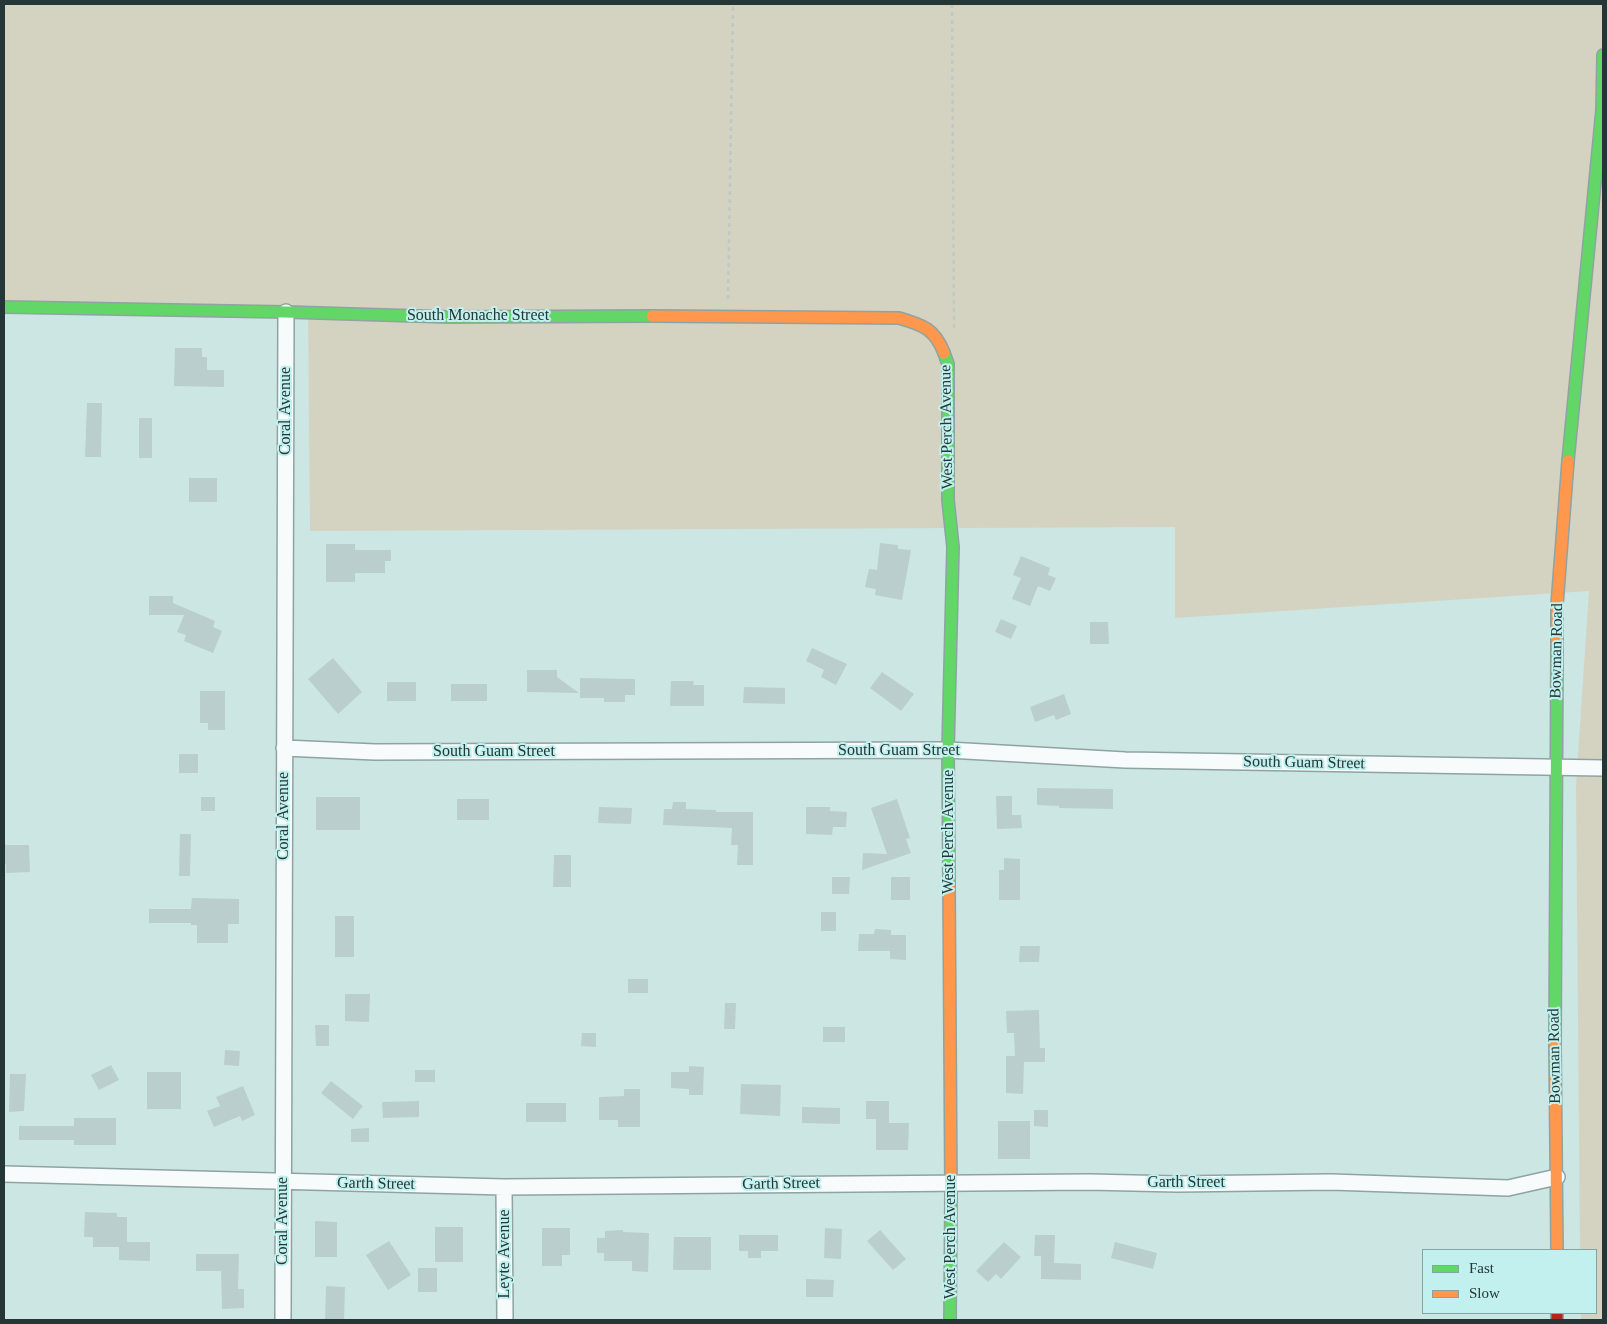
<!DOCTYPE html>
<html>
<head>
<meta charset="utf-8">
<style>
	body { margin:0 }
	#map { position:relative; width:1607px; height:1324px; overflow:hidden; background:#cce6e4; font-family:"Times New Roman",serif }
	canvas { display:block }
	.frame { position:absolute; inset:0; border:5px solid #243636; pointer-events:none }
	.legend { position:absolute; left:1422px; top:1249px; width:175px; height:65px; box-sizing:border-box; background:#c1f0ee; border:1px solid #82a6a4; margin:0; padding:6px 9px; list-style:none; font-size:15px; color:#243636 }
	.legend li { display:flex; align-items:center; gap:10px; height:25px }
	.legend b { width:25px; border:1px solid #82a6a4 }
</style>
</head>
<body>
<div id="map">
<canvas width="1607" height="1324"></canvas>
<div class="frame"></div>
<ul class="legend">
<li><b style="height:6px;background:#63d668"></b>Fast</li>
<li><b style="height:6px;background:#ff974d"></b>Slow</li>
</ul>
</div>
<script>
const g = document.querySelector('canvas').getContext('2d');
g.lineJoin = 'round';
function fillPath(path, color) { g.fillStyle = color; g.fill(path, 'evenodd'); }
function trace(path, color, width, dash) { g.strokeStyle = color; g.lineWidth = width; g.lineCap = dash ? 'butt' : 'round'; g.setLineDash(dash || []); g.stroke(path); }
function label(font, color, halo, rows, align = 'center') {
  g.font = font + ' "Times New Roman",serif'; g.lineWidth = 4; g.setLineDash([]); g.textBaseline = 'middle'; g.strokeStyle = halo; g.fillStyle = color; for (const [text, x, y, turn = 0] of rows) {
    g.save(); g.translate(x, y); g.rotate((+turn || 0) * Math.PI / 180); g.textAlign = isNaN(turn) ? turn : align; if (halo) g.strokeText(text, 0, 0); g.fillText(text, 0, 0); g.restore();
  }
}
fillPath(new Path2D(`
	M4,4H1603V1320H1581V1313H1596V1250H1580L1576,785L1589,591L1175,618V527L310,531L308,311L4,312Z`), '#d4d3c2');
fillPath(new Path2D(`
	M175,348H202V357H207V370H224V387L174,386Z
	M87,403H102L101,457H85Z
	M139,418H152V458H139Z
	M189,478H217V502H189Z
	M880,543L898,545V549L911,550L902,600L875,595L876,589L865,587L869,569L877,570Z
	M326,544H355V550H391V561H385V573H355V582H326Z
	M1021,556L1050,568L1048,575L1056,578L1050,591L1038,586L1030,606L1012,599L1021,578L1013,575Z
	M149,596H173V603L215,621L213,627L222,631L213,653L184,641L186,635L177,632L184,615H149Z
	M1001,619L1017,626L1011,639L995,632Z
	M1090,622H1108L1109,644H1090Z
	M812,648L847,664L836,685L821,677L824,670L806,661Z
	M333,658L362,692L338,714L308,679Z
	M527,670H557V677L579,693L527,692Z
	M882,672L914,694L901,711L870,688Z
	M580,678L635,679V695H625V702H604V698H580Z
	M671,681H694L693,685H704V706H670Z
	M387,682H416V701H387Z
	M451,684H487V701H451Z
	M744,687L785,688V704L743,703Z
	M200,691H225V730H208V723H200Z
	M1064,694L1071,714L1056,720L1054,715L1035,722L1030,707Z
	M179,754H198V773H179Z
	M1037,788L1113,789V809L1059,808V806L1037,805Z
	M996,796H1012V815H1021L1022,828L997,829Z
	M201,797H215V811H201Z
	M316,797H360V830H316Z
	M457,799H489V820H457Z
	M897,799L910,838L906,839L911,853L862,870L863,853L887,854L871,808Z
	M673,802H686V809L716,810V812H753V865H737L738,845H731L732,828L663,825L664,809H672Z
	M599,807L632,808L631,824L598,823Z
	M806,807H830V811L847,812L846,827H833L832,835L806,834Z
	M180,834H191L190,876H179Z
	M4,845H29L30,872L6,873V864L4,865Z
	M554,855H571V887H553Z
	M1004,858L1020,859V900H999V870H1004Z
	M832,877H850L849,894H832Z
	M891,877H910V900H891Z
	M192,898L239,899V924H228V943H197V925H191V923H149V909H191Z
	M821,912H836V931H821Z
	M335,916H354V957H335Z
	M875,929L891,930V935H906V960L890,959V951H858L859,934H874Z
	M1020,946H1040L1039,962H1019Z
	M628,979H648V993H628Z
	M345,994H370L369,1022L345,1021Z
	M725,1003H736L735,1029H724Z
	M1039,1010L1040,1048H1045V1062H1024L1023,1094L1006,1093V1056H1015L1014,1033H1007L1006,1011Z
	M315,1025H329V1046H316Z
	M823,1027H845V1042H823Z
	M582,1033H596V1047L581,1046Z
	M225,1050L240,1051L239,1066L224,1065Z
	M111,1065L119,1080L99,1090L91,1075Z
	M689,1066L704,1067L703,1095H689V1089L671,1088V1072H689Z
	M415,1070H435V1082H415Z
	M147,1072H181V1109H147Z
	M10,1074H26L24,1111L9,1112Z
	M331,1081L363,1106L353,1119L321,1093Z
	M741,1084L781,1085L780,1116L740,1114Z
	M243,1086L255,1115L242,1121L240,1116L214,1127L207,1111L220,1106L216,1097Z
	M624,1089H640V1127H618V1120H599V1097L624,1096Z
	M419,1101V1117L383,1118L382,1102Z
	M866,1101H889V1123H909L908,1150H876V1119H866Z
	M526,1103H566V1122H526Z
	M802,1107L840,1108V1124L802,1123Z
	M1034,1110H1048V1127L1034,1126Z
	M74,1118H116V1145H74V1140H19V1126H74Z
	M998,1121H1030V1159H998Z
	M369,1128V1142H351V1129Z
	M85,1212L117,1213V1217H127V1242H150V1261L119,1260V1247H93V1237H84Z
	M315,1221L337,1222V1257H315Z
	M435,1227H463V1262H435Z
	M542,1228H570V1255H562V1266H542Z
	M825,1228L842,1229L841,1259L824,1258Z
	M623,1230V1232L649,1233L648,1272L632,1271V1261H604V1253H597V1238H605V1231Z
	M880,1230L906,1259L893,1270L867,1241Z
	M739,1235H778V1251H761V1258H748V1251H739Z
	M1035,1235H1055L1054,1263L1081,1264V1280L1041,1279V1256H1034Z
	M674,1237H711V1270H673Z
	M389,1241L411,1275L388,1290L366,1255Z
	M1004,1242L1021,1257L1001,1279L996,1274L988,1282L976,1271Z
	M1115,1242L1157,1253L1153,1269L1111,1258Z
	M196,1254H239L238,1289H244V1308L222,1309L221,1271H196Z
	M418,1268H437V1292H418Z
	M806,1279L834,1280L833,1297H806Z
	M326,1286L345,1287L344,1320H325Z`), '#bacecd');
const street = new Path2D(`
	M284,748L375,752L948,750L1125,760L1603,768
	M4,1174L504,1187L1089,1182L1177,1184L1331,1182L1508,1188L1557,1177
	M504,1187L505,1320
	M283,1320L286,312`);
const fast = new Path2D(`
	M4,307L286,312L449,317L652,316
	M944,353L948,364V500L953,547L948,750L949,883
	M1568,461L1602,110L1603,55
	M1555,1043L1557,648
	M950,1320L951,1194`);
const slow = new Path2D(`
	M652,316L899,318C923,325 935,329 944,353
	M1557,648V605L1568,461
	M949,883L951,1194
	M1555,1043L1557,1250`);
const jam = new Path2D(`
	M1557,1313V1320`);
trace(street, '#8fa3a2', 18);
trace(fast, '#8fa3a2', 14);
trace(slow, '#8fa3a2', 14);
trace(jam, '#8fa3a2', 14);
trace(new Path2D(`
	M952,4L954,332
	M728,299L733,4`), '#bfc8c8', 2.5, [4, 4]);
trace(street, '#f7fbfb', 15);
trace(fast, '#63d668', 11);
trace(slow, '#ff974d', 11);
trace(jam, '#b3261e', 11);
label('16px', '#243636', '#c1f0ee', [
	["South Monache Street",478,316],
	["Coral Avenue",286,411,-90],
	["West Perch Avenue",947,427,-91],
	["Bowman Road",1557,651,-89],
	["South Guam Street",899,751],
	["South Guam Street",494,752],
	["South Guam Street",1304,763,1],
	["Coral Avenue",284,816,-90],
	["West Perch Avenue",949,832,-90],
	["Bowman Road",1555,1056,-91],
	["Garth Street",1186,1183],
	["Garth Street",376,1184,1],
	["Garth Street",781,1184,-1],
	["Coral Avenue",283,1221,-90],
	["West Perch Avenue",951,1237,-90],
	["Leyte Avenue",505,1254,-90]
]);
</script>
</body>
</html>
